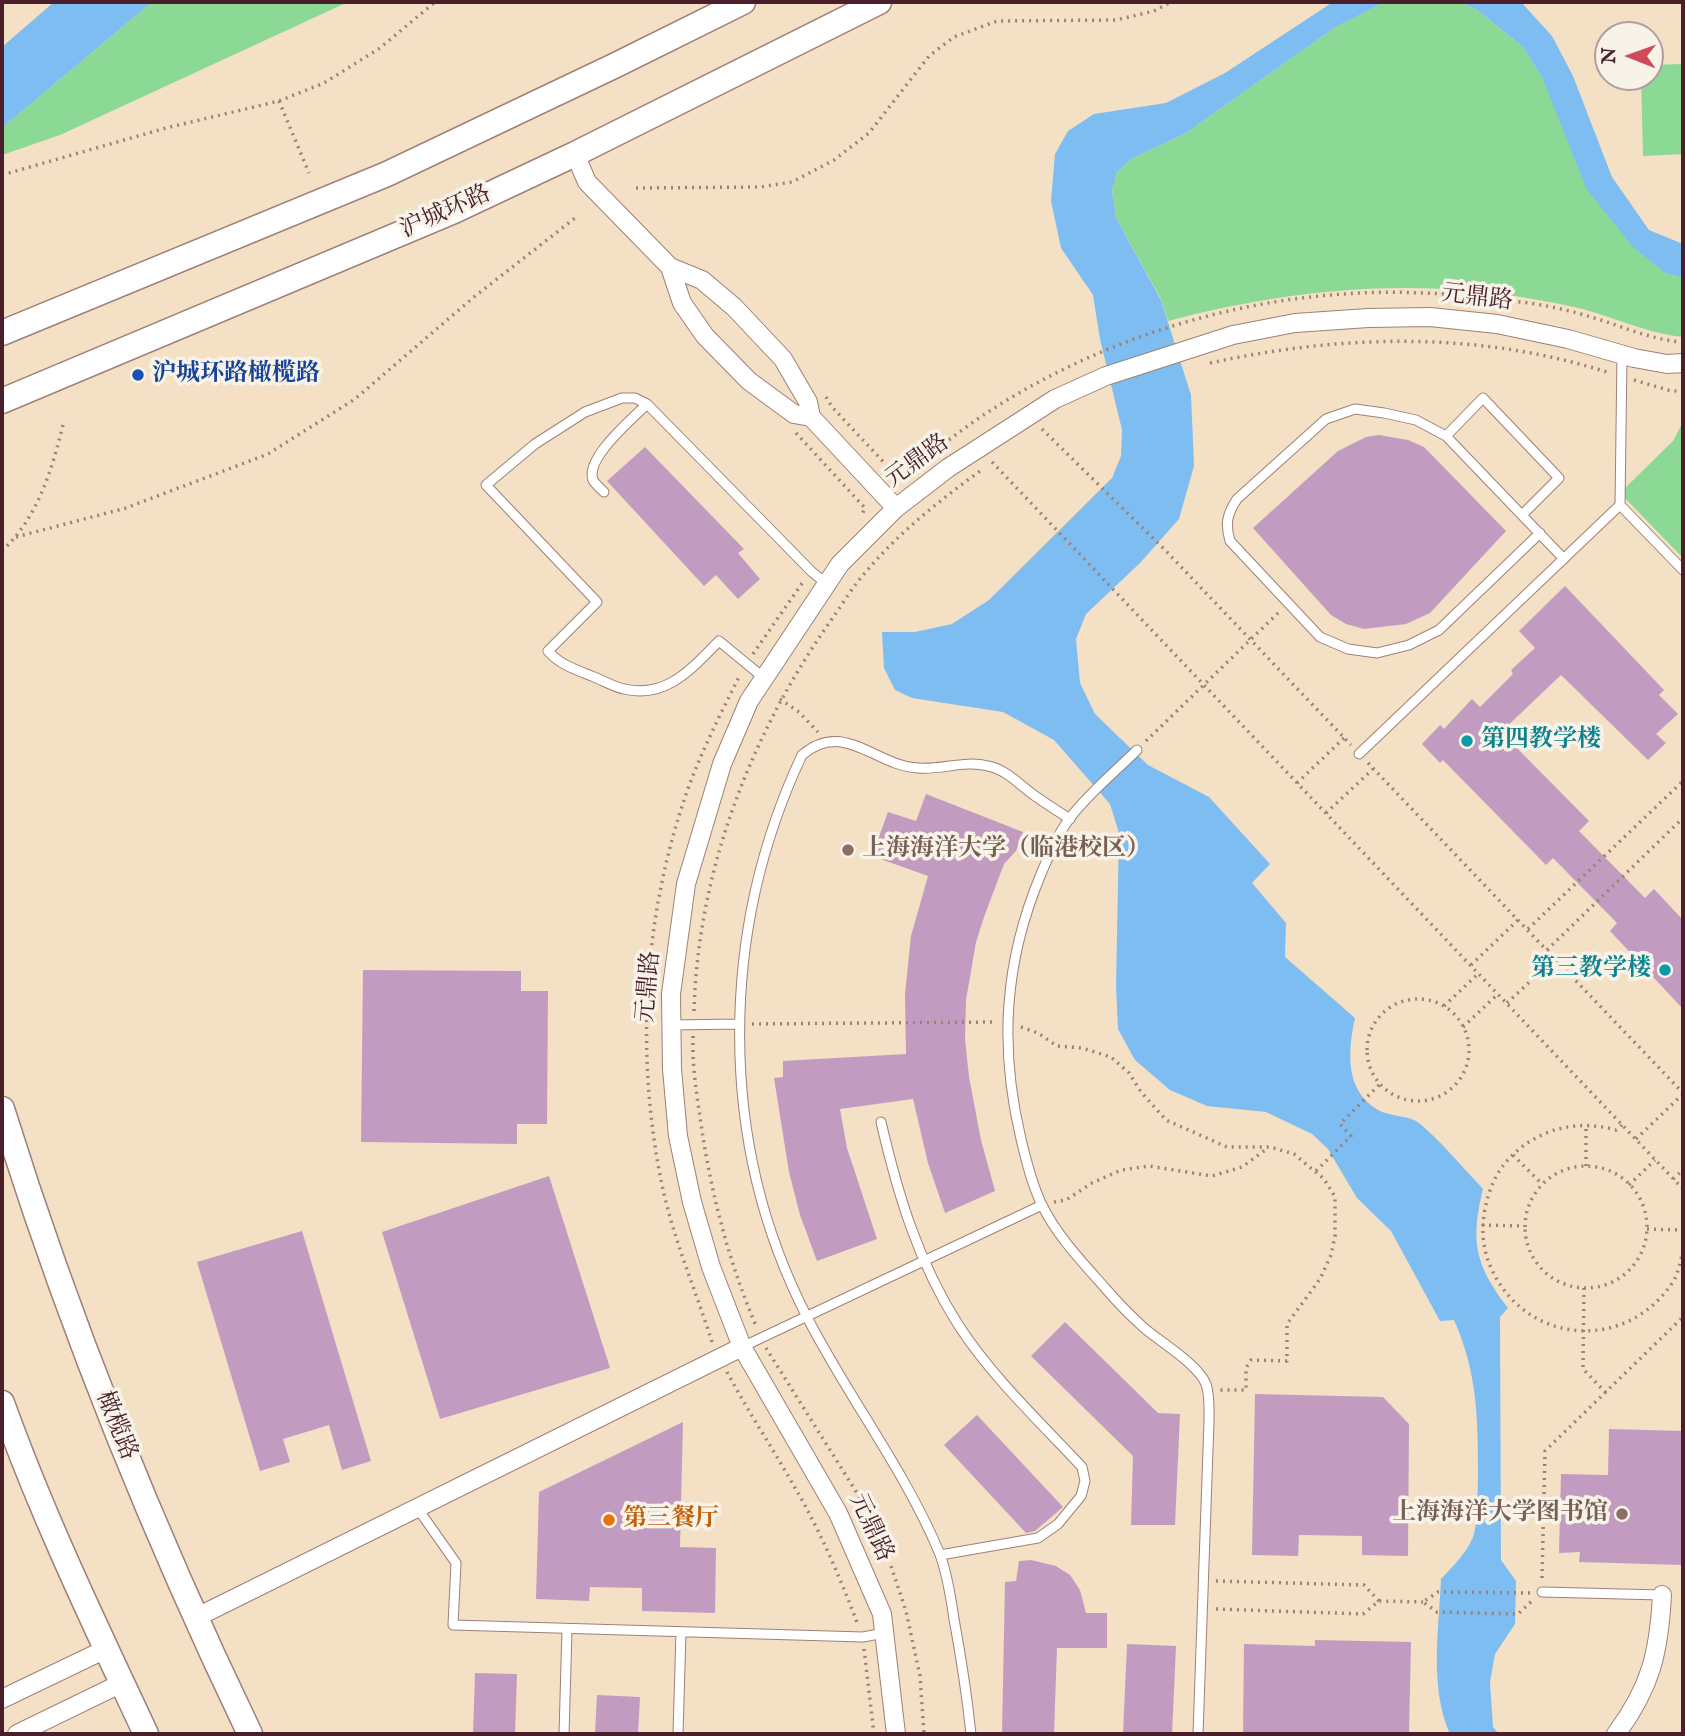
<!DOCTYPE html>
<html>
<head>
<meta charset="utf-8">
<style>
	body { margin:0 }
	#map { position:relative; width:1685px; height:1736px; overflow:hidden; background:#f3e0c5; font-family:"IM FELL English",serif }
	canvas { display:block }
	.frame { position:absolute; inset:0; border:4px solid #4a1f2b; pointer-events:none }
	.north { position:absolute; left:1594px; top:21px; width:70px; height:70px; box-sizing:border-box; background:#f7f3e8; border:2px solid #b29e9c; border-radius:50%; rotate:271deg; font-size:19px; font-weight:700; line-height:28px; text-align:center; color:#4a1f2b }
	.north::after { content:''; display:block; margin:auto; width:24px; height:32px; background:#d1495b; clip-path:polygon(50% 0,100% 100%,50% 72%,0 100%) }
</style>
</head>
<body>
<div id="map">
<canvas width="1685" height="1736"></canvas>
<div class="frame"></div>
<div class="north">N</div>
</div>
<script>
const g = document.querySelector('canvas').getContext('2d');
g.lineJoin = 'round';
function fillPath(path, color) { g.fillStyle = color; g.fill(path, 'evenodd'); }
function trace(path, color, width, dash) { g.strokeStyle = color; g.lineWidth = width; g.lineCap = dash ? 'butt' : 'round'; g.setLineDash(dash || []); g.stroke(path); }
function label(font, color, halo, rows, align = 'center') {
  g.font = font + ' "IM FELL English","Noto Serif SC",serif'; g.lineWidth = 7; g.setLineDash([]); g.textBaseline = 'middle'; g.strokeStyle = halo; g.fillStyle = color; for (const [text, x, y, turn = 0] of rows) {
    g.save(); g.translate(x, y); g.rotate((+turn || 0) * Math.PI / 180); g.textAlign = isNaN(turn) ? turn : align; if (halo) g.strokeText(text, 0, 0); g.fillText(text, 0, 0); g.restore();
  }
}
fillPath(new Path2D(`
	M152,2H348L60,135L2,155V128Z
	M1385,2H1459L1476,9L1523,47L1665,273L1683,278V337C1653,334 1625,322 1596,313C1577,307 1557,303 1538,300C1414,277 1289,289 1168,321L1161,299L1116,218L1112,191L1117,172L1131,159L1186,133L1334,28Z
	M1683,64V154L1643,156L1641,77H1650V65Z
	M1683,422V558L1620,493L1673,441Z`), '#8cd895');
fillPath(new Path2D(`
	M54,2H152L2,128V47Z
	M1333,2H1385L1334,28L1186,133L1131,159L1117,172L1112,191L1116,218L1161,300L1191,395L1194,466L1179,519L1140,563L1086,614L1076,639L1080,683L1095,714L1148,765L1209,797L1270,864L1252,883L1286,923L1285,957L1355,1018C1348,1050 1344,1090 1378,1110C1390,1117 1409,1115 1419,1123C1441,1141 1463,1168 1483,1189C1470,1242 1475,1265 1508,1308L1500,1317L1501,1560L1516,1581L1515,1624L1495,1654L1490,1682L1493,1727L1499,1734H1450C1429,1687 1439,1629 1441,1579C1453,1566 1466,1554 1473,1537C1479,1518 1477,1497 1478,1478C1478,1420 1478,1374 1454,1320L1440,1321L1391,1231L1357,1198L1328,1149L1312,1134L1266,1112L1207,1106L1170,1090L1135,1060L1118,1029L1116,986L1119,833L1110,804L1054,740L1003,712L912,698L895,690L884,668L882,632H915L952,624L989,600L1112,478L1121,456L1122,430L1100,339L1093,295L1061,248L1051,201L1055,154L1068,131L1094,114L1166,103L1225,73Z
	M1459,2H1521L1552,36L1573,76L1612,177L1649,230L1683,244V278L1665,273L1632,246L1586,188L1543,79L1523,47L1476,9Z`), '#7ebdf2');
fillPath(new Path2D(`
	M1379,435L1408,440L1424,447L1506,531L1430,613L1406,624L1364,629L1346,624L1331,615L1253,528L1338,451L1366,437Z
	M645,447L744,549L738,553L760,579L738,599L716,575L704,586L607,481Z
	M1565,586L1664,690L1659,695L1678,714L1656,734L1666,743L1648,760L1561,675L1501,732L1589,821L1579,831L1645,898L1654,889L1683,920V1009L1610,931L1617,923L1553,858L1546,865L1443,760L1440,763L1422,744L1440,725L1444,729L1472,699L1480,707L1513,674L1511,670L1535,648L1519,631Z
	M926,794L1023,832L1016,851L1004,864L984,917L976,942L966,1000L965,1039L969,1077L981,1140L995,1191L945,1213L928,1163L913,1099L840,1109L847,1148L877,1239L817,1261L800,1215L789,1172L774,1078L783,1077V1061L906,1054L905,994L911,936L928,876L872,856L888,812L916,821Z
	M363,970L521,971V991H548L547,1124H517V1144L361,1142Z
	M549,1176L610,1368L440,1419L382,1232Z
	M302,1231L371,1461L342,1470L329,1425L283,1439L290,1462L260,1471L197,1262Z
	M1065,1322L1158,1413L1180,1414L1175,1525H1131L1133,1456L1031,1356Z
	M1255,1394L1383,1397L1409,1424L1408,1556L1362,1555V1536L1299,1535L1298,1556L1252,1555Z
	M977,1415L1063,1507L1035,1531L1026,1533L944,1445Z
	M683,1422L680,1547L716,1548L715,1613L642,1611V1588L590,1587L589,1601L536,1599L539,1492Z
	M1609,1429L1683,1431V1565L1579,1562L1580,1552L1559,1553L1561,1474L1608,1475Z
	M1031,1560L1056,1566L1070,1575L1080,1590L1086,1613H1107V1648H1057L1054,1734H1002L1005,1582L1016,1581L1019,1561Z
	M1315,1640L1411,1642L1409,1734H1243L1244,1644L1315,1646Z
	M1127,1644L1176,1646L1172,1734H1123Z
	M475,1673L517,1674L515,1734H473Z
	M597,1695L640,1697L638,1734H595Z`), '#c29cc0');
const lane = new Path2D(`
	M1446,436L1483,398L1559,478L1522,515
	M604,492C601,489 595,484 593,480C585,458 632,419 647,404
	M1620,505L1622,355
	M1540,533L1439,630L1409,645L1377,653L1348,649L1320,637L1230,541C1225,524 1227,514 1237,499L1326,419L1355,409L1384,413L1416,420L1446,436L1564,559
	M764,678L719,641C692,668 667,699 624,689C614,687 604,681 594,677C577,670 560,665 548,651L597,602L486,485L535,444L585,412L622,398H635L647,404L812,572L827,584
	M1137,750C1115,772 1089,793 1070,818C1057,835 1049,855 1041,874C1004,962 999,1047 1021,1139C1026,1160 1032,1185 1042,1205C1057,1236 1084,1264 1106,1289C1118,1303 1131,1316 1143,1327C1160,1342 1198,1364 1206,1384C1210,1396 1209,1409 1209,1421L1198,1734
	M1359,754L1620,505L1683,570
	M671,1025L739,1024
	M881,1122C898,1195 918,1262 959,1326C993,1378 1040,1422 1082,1467L1085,1481L1081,1496L1058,1524L1038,1538L940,1555
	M742,1347L1042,1205
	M418,1509L456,1563L453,1625L863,1637L884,1633
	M1542,1592L1662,1595
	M564,1734L567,1629
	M678,1734L681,1632
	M971,1734C967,1696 961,1657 954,1619C951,1598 947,1572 939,1552C904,1469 848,1397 807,1317C717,1142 719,932 802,755C844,719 875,766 918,768C941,770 965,760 988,766C1008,770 1021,787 1038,798C1048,805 1059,812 1070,819`);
const street = new Path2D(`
	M575,154L587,182L670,267L702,280L734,307L783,359L808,402L811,417L896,508
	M670,267L682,303L705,336L749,381L794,414L811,417
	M195,1618L742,1347
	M2,1699L106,1649
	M17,1734L122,1683
	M896,1734L882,1614L838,1513L742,1347L711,1267L692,1202L678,1136L672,1069L671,994L686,884L722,764L749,701L840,564L896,508L948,468L1055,399L1106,376L1233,335L1295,323L1368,318L1430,317L1497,324L1568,339L1634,358L1667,364L1683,363
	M1616,1734C1651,1687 1659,1652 1662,1595`);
const secondary = new Path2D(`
	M2,333L387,174L616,65L743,2
	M2,401L454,211L575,154L879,2
	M2,1109C69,1324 153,1532 250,1734
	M2,1403C43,1517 95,1625 146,1734`);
trace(lane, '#9e8078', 11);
trace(street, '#9e8078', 20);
trace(secondary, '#9e8078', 27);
trace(new Path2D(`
	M279,101L309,173
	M2,175L166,128L279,101L324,83L380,48L435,2
	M636,188L760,187L792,182L834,160L869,133L929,56L954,37L997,21L1116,20L1154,11L1171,2
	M1210,363C1344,334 1479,331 1610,373
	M1634,380L1668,390L1683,392
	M826,397L832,407L892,471L900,474L909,471C934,452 959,431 985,414C1113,330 1271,286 1424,293C1459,294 1494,299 1529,303C1550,306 1571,311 1591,317C1622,326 1651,340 1683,342
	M1042,429L1164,549L1351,745
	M796,433L865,508L861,517
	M992,462L1683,1189
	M16,537L126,508L268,454L355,399L474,297L575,218
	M2,551C39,516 52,469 64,421
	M753,654L803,582
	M780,699L799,712L818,732
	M1146,741L1279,612
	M1368,763L1683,1093
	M1297,783L1344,738
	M1326,813L1373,769
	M1528,929L1683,781
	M1547,950L1683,818
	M1471,965L1518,920
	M1367 1050a51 51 0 1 1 102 0a51 51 0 1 1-102 0Z
	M1507,1003L1555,958
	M1444,1006L1478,974
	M694,1011C698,869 752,731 834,616C844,602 853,586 865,573C897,534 939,501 980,471
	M752,1024L996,1022
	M1021,1027L1038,1033L1057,1046L1082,1048L1111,1057L1129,1073L1141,1092L1166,1120L1227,1147H1270L1294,1154L1324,1179L1335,1197V1236L1331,1255L1320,1279L1287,1324V1361L1251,1360L1246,1368V1390H1220
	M1463,1027L1498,994
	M693,1036C692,1063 696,1090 700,1117C710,1189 728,1261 757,1328
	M1622,1125L1616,1130C1580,1120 1545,1127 1517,1151C1497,1168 1488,1189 1484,1215C1481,1235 1484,1254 1493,1272C1530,1347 1630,1351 1674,1280C1679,1271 1681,1259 1683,1249
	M1636,1139L1683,1094
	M1513,1155L1542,1184
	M1586,1166V1126
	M1525 1227a61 61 0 1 1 122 0a61 61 0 1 1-122 0Z
	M1316,1171L1351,1136L1340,1124L1380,1084
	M1673,1179L1683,1170
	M1629,1185L1655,1160
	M1054,1202L1066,1200L1092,1183L1121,1170L1149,1166L1212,1176L1242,1167L1268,1148
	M1482,1225L1524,1226
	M1647,1229L1683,1230
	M1584,1288L1583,1369L1606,1393
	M712,1342C695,1288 672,1236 661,1180C635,1050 644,911 689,786C703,748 722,711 740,675
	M766,1348L867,1509L891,1566L906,1611L920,1676L924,1734
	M727,1372C749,1413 775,1452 798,1493C822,1535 841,1580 858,1625
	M1542,1578L1545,1451L1683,1317
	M1216,1581L1364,1585L1379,1601
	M1530,1593L1438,1592L1423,1602L1437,1612L1518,1614L1534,1599
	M1216,1609L1363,1614L1379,1601L1423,1602
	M864,1649L874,1734`), '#9e8078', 3.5, [2, 5]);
trace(lane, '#fff', 9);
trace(street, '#fff', 18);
trace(secondary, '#fff', 24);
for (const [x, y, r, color] of [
	[138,375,7,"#1a4fb4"],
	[1467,741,7,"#0f9aa8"],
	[848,850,7,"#8d6e63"],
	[1665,970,7,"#0f9aa8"],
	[1622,1514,7,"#8d6e63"],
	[609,1520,7,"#e8710a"]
]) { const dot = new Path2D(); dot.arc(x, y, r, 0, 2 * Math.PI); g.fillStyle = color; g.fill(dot); trace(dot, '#f7f3e8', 2.5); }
label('24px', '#4a1f2b', '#f7f3e8', [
	["沪城环路",446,213,-24],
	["元鼎路",1477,299,7],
	["元鼎路",918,462,-36],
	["元鼎路",650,987,-85],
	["橄榄路",115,1426,68],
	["元鼎路",870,1528,65]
]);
label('bold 24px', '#164399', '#f7f3e8', [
	["沪城环路橄榄路",152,375]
], 'left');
label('bold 24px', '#0d838f', '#f7f3e8', [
	["第四教学楼",1481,741],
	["第三教学楼",1651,970,"right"]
], 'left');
label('bold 24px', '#785e54', '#f7f3e8', [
	["上海海洋大学（临港校区）",862,850],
	["上海海洋大学图书馆",1608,1514,"right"]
], 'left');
label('bold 24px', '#c56008', '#f7f3e8', [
	["第三餐厅",623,1520]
], 'left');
</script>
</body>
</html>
